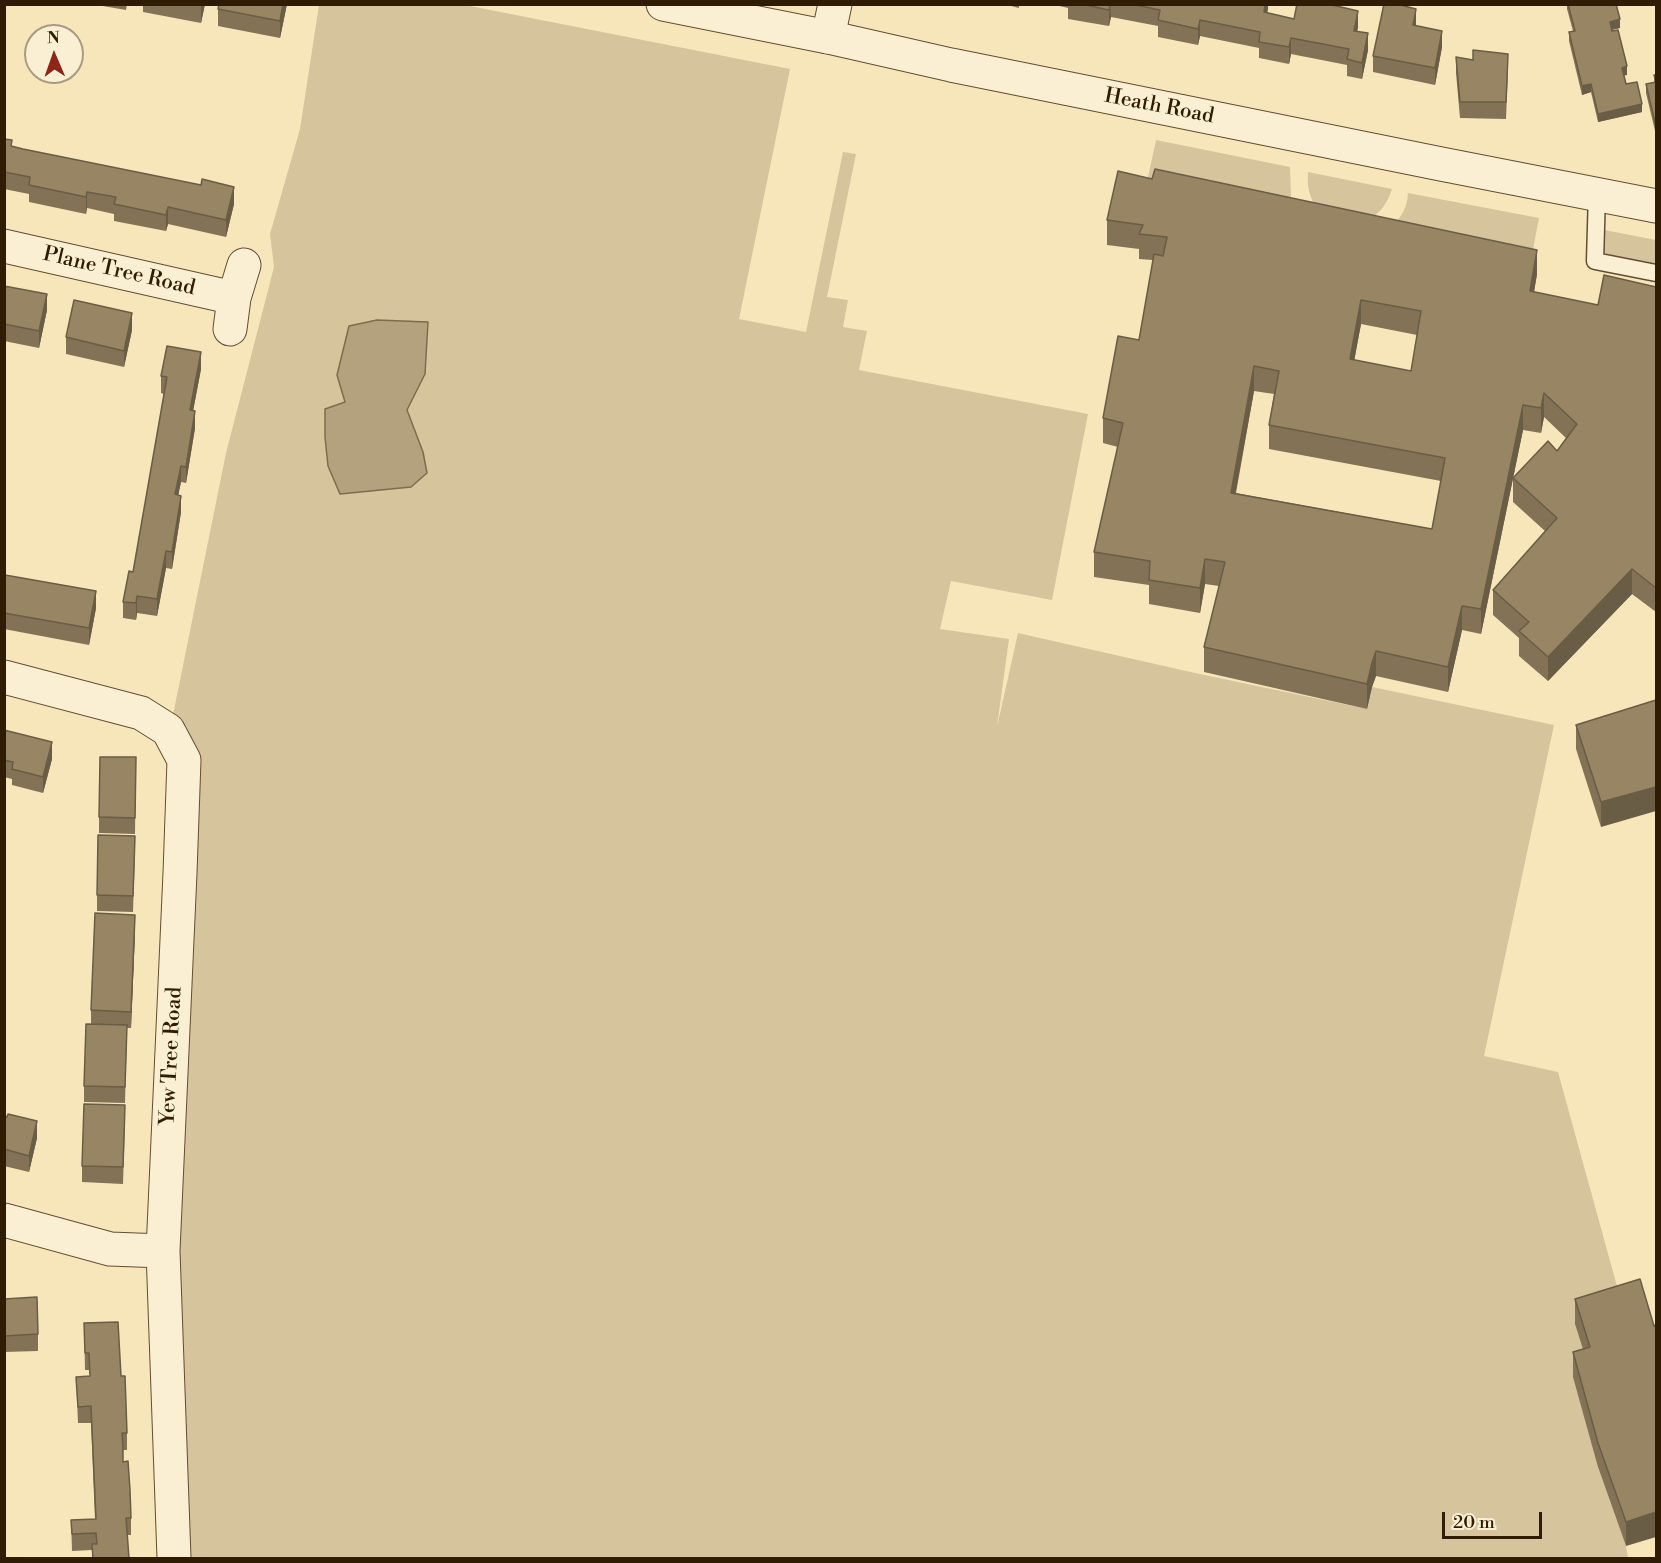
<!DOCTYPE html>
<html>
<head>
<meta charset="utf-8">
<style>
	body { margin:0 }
	#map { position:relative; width:1661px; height:1563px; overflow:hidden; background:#f8e6bb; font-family:"Libre Bodoni",serif }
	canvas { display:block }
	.frame { position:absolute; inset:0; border:6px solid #301c04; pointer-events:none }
	.north { position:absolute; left:24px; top:24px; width:60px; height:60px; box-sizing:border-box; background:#faefd3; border:2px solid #a99b80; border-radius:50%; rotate:358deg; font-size:16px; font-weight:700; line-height:24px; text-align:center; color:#301c04 }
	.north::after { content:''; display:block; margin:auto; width:21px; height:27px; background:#8f2418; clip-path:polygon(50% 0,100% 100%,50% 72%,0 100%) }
	.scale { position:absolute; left:1442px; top:1512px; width:100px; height:27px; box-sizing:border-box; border:3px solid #301c04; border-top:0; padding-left:8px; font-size:18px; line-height:21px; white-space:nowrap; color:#301c04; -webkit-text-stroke:4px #faefd3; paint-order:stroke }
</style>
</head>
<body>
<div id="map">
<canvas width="1661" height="1563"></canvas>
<div class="frame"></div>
<div class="north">N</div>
<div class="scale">20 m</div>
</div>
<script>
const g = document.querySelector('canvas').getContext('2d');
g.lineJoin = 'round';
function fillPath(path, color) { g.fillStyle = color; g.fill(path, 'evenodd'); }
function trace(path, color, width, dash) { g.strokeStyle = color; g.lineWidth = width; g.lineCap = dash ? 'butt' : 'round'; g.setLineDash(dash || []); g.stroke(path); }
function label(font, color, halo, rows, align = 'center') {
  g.font = font + ' "Libre Bodoni",serif'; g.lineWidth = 5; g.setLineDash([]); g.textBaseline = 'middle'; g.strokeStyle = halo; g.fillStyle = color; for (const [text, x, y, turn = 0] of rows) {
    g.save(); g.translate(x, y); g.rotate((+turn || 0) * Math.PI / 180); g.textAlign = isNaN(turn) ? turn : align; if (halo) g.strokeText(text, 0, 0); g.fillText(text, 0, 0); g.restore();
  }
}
fillPath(new Path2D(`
	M319,5H465L790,69L739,319L806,332L843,152L856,154L827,297L848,300L843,327L867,331L859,370L1088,414L1052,600L951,581L940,629L1009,639L997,727L1018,633L1195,673L1367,709L1372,687L1554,725L1484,1056L1558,1072L1623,1308L1590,1371L1598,1467L1626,1546L1628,1558H190L177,1248L172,720L226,453L274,267L270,234L300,129Z
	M1156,140L1290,167L1291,198L1145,191Z
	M1308,172L1392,189C1387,204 1381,212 1368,220L1318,210C1309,197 1307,187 1308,172Z
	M1408,193L1539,218L1531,260L1393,225C1403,215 1407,207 1408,193Z
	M1594,228L1656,240V269L1607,258L1595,250Z`), '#d6c49c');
const water = new Path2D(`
	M377,320L428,322L425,374L407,410L423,452L427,473L411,487L340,494L328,466L325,437V409L345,402L337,375L349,326Z`);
fillPath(water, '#b4a17d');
trace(water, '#7f6c4d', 1.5);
const service = new Path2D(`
	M1597,193L1595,261L1656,273`);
const minor = new Path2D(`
	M828,37L835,4
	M4,246L234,298
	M230,329L234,298L244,265
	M4,677L141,713L168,730L184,760L180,873L163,1251L174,1558
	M4,1220L110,1249L163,1251`);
const tertiary = new Path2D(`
	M663,4L828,37L951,65L1441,164L1656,206`);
trace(service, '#624e32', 19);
trace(minor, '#624e32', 35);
trace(tertiary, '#624e32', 35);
trace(service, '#faefd3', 16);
trace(minor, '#faefd3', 33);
trace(tertiary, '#faefd3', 33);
fillPath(new Path2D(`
	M91,4H127L126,10Z
	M143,4H205L201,23L143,12Z
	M287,4L280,38L218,26V9Z
	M1003,4H1019V8Z
	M1051,4H1268L1267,13L1294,19L1358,27L1357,31L1368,50L1362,79L1347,76V65L1291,54L1289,64L1259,58V48L1200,36L1198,45L1158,37V26L1111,17L1109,26L1068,19V8Z
	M1567,4H1616L1620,28L1612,30L1627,75H1624L1626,84L1642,112L1598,122L1591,92L1582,95L1569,41V32L1573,31L1567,9Z
	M1416,25L1442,47L1435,85L1373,72V56Z
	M1456,57L1508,70L1506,119L1460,118L1456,73Z
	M1654,75H1656V135L1646,93V84L1654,82Z
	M4,139L12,146L234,204L226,237L168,224L166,231L114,221V214L87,208L86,214L29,202V194L4,189Z
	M1107,220L1537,274L1534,292L1598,305L1656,287V612L1632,594L1548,681L1519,656V638L1493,615V590L1545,531L1513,502V478L1481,634L1462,630L1448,692L1376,676L1372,687L1367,709L1204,672V647L1219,586L1205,584L1200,613L1149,604V585L1094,577V552L1118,447L1103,443V418L1139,340L1153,260L1139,259V249L1107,245ZM1361,324L1417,335L1411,371L1354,360ZM1254,391L1274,394L1269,425V449L1441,481L1432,529L1236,493ZM1544,417L1566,438L1557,451L1513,478L1523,430L1541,433Z
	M4,286L47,310L39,348L4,341Z
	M132,330L124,367L66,354V337Z
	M201,369L193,411L195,428L186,483L181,482L178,495L181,512L172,569L166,568L157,616L137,613L136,620L123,618V602L133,572L164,394L161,393V376Z
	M4,579L96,608L89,645L4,629Z
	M1656,700L1601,827L1576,749V725Z
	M4,729L52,759L43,793L12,785V779L4,777Z
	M136,757L135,834L99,833V817Z
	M135,853L133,912L97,911V895Z
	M135,932L131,1028H127L125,1103L84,1102V1086L91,1024V1010Z
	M4,1116L7,1117L37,1138L29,1172L4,1166Z
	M125,1122L123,1184L82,1182V1166Z
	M1640,1279L1626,1546L1598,1467L1573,1377V1352L1583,1349L1575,1324V1299Z
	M4,1299L38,1334V1351L4,1352Z
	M84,1323L121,1376L127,1433V1450H123V1462L131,1518V1535H127L129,1558H92V1550L72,1551L71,1520L95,1519L91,1423H78L76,1377L90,1376L89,1370H85Z`), '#837255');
fillPath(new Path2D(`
	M202,4H205L201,23V6Z
	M283,4H287L280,38V21Z
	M1110,4L1111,17L1109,26V10Z
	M1265,4H1268V9L1264,29V12Z
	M1416,9V25H1413Z
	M1358,11V27L1354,47V31Z
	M1620,19V28L1610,30V22Z
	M1200,20V36L1198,45V29Z
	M1442,31V47L1435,85V68Z
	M1368,33V50L1362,79V63Z
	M1291,38V54L1289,64V47Z
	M1627,66V75L1622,76V68Z
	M1591,84V92L1582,95V86Z
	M1642,104V112L1598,122V114Z
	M234,187V204L226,237V220Z
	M87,192V208L86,214V197Z
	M168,207V224L166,231V215Z
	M1537,250V274L1530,315V291Z
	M47,294V310L39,348V331Z
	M1361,300V324L1350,384V359Z
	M132,313V330L124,367V351Z
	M201,352V369L190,427V410Z
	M1254,366V391L1231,517V493Z
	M1544,393V417L1541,433V408Z
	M1523,405V430L1481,634V609Z
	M195,411V428L186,483V467Z
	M181,466V482L175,511V494Z
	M181,496V512L172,569V552Z
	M166,551V568L157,616V599Z
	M1205,559V584L1200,613V588Z
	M1632,569V594L1548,681V657Z
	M96,591V608L89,645V628Z
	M137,596V613L136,620V603Z
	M1462,606V630L1448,692V667Z
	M1376,651V676L1372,687L1367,709V684L1372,663Z
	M52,742V759L43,793V777Z
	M1656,787V811L1601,827V802Z
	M135,915V932L131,1028V1012Z
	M37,1121V1138L29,1172V1156Z
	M1656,1512V1537L1626,1546V1522Z`), '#6a5d45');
const building = new Path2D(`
	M219,4H283L280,21L218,9Z
	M1081,4H1110L1109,10Z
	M1131,4H1265L1264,12L1294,19L1297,4H1328L1358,11L1354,31L1368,33L1362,63L1347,59L1349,49L1291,38L1289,47L1259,42L1260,32L1200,20L1198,29L1158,20L1160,10Z
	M1384,4H1397L1416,9L1413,25L1442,31L1435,68L1373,56Z
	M1568,4H1616L1620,19L1610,22L1612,31L1618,30L1627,66L1622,68L1626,84L1637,82L1642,104L1598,114L1591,84L1582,86L1569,32L1575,31Z
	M1473,50L1508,54L1506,102H1460L1456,57L1473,60Z
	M1654,75H1656V127L1646,84L1656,82Z
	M4,139L12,140L11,146L23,149L201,185L202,179L234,187L226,220L168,207L166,215L114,204L116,197L87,192L86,197L29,185L30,177L4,172Z
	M1155,169L1537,250L1530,291L1598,305L1604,275L1656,287V588L1632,569L1548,657L1519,631L1529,622L1493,590L1557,518L1513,478L1548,441L1557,451L1577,424L1544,393L1541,408L1523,405L1481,609L1462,606L1448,667L1376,651L1372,663L1367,684L1204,647L1225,562L1205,559L1200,588L1149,580L1150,561L1094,552L1123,423L1103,418L1118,336L1139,340L1154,254L1163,256L1167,237L1139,234L1143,225L1107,220L1118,171L1152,179ZM1361,300L1421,311L1411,371L1350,359ZM1254,366L1279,371L1269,425L1445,458L1432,529L1231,493Z
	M4,286L47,294L39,331L4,324Z
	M74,300L132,313L124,351L66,337Z
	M167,346L201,352L190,410L195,411L186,467L181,466L175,494L181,496L172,552L166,551L157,599L137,596L136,603L123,602L129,571L133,572L167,377L161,376Z
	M5,575L96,591L89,628L4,613Z
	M1656,700V787L1601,802L1576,725Z
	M4,730L52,742L43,777L12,769L13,762L4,760Z
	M100,757H136L135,818L99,817Z
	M98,835L135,836L133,896L97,895Z
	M95,913L135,915L131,1012L91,1010Z
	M86,1024L127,1025L125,1087L84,1086Z
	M84,1104L125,1105L123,1167L82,1166Z
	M8,1114L37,1121L29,1156L4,1149V1116L7,1117Z
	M1640,1279L1654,1326L1656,1325V1512L1626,1522L1598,1443L1573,1352L1590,1347L1575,1299Z
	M37,1297L38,1334L4,1336V1299Z
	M118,1322L121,1376H125L127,1433H122L123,1447V1462L128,1461L130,1490L131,1518H126L129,1558H93L92,1544H97L96,1533L72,1534L71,1520L96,1519L91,1406L78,1407L76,1377L90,1376L89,1353H85L84,1323Z`);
fillPath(building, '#988563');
trace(building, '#6a5d45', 1.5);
label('21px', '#301c04', '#faefd3', [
	["Heath Road",1159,107,11],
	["Plane Tree Road",119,272,13],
	["Yew Tree Road",172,1056,-87]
]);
</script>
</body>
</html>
